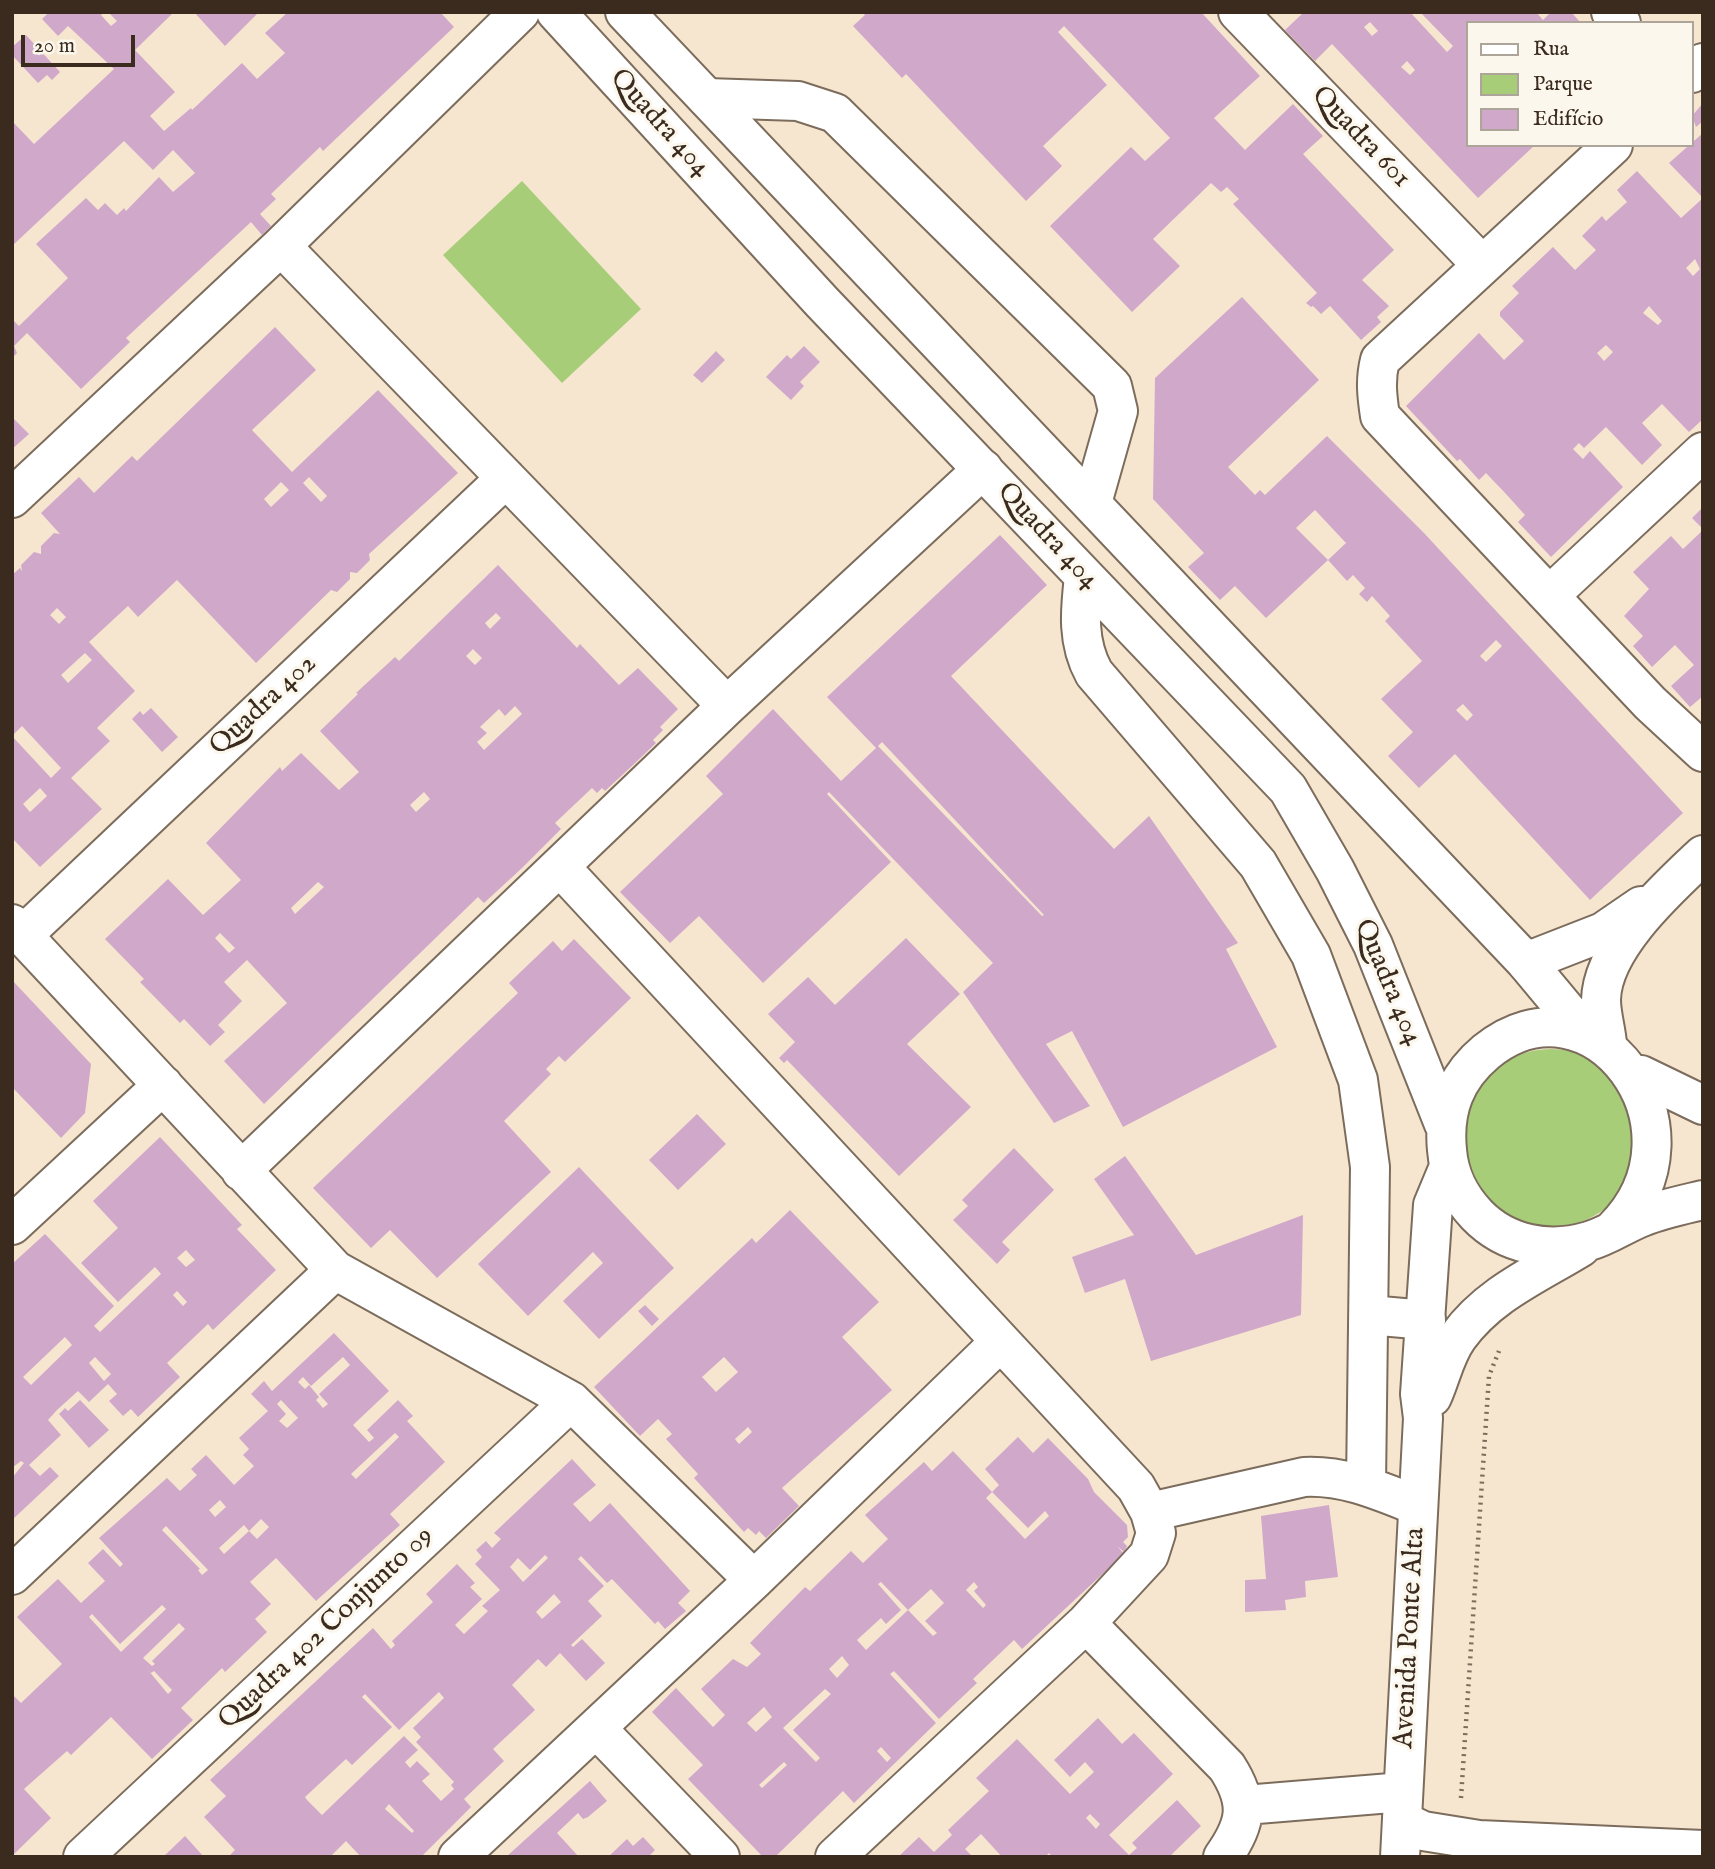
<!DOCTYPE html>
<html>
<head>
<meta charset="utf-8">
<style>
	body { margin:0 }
	#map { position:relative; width:1715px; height:1869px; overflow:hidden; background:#f6e6d0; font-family:"IM FELL English",serif }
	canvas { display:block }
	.frame { position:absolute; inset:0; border:14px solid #3b2a1e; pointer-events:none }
	.legend { position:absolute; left:1466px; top:21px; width:228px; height:126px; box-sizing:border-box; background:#fbf7ec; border:2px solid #aea59a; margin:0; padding:9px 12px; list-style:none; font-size:21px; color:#3b2a1e }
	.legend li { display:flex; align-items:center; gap:14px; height:35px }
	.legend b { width:35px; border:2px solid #aea59a }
	.scale { position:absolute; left:21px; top:35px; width:114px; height:32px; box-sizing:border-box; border:4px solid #3b2a1e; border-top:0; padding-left:9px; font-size:21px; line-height:24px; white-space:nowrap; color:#3b2a1e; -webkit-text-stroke:5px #fbf7ec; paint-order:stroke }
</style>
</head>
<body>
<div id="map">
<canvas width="1715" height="1869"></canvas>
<div class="frame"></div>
<ul class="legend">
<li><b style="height:9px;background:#fff"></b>Rua</li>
<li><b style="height:19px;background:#a7cd78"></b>Parque</li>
<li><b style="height:19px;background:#d0a8ca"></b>Edifício</li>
</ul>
<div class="scale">20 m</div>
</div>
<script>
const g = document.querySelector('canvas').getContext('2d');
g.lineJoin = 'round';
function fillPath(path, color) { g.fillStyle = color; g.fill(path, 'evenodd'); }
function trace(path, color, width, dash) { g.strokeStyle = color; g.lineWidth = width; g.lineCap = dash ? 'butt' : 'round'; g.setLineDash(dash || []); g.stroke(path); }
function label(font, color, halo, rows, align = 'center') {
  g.font = font + ' "IM FELL English",serif'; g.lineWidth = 6; g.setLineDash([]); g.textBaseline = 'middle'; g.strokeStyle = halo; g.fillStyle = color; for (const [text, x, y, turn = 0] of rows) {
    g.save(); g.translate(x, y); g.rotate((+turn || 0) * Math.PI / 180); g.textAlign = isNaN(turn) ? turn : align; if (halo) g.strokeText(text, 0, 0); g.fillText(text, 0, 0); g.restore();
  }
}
fillPath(new Path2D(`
	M522,181L641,309L562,383L443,255Z
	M1462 1138a89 89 0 1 1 178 0a89 89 0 1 1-178 0Z`), '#a7cd78');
fillPath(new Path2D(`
	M49,12H104L101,15L111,26L117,21L108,12H174L135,50L175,92L150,116L164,131L191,108L192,110L242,63L257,79L285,53L265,33L288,12H440L454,27L323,151L320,147L271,194L276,199L260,214L271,226L262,235L251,222L126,338L130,342L81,389L27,333L14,346L17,353L12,358V319L19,326L68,278L36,244L86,198L98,210L105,203L117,215L124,208L126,211L159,177L173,192L195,173L173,150L153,170L124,141L12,246V121L34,144L114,69L68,26L58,36L42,19Z
	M194,12H259L225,46Z
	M862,12H1201L1260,76L1214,118L1245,150L1293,104L1323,136L1303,154L1394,250L1362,280L1389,306L1377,317L1381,322L1361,340L1330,306L1321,314L1313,306L1311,307L1306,303L1317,293L1233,204L1239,199L1227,187L1221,192L1211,183L1153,239L1180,266L1132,312L1050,226L1131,147L1145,161L1170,138L1064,26L1058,32L1107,85L1043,146L1062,166L1026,201L906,74L902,78L853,26L865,15Z
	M1304,12H1410L1447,52L1453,46L1420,12H1536L1543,20L1551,12H1571L1581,23H1468V145H1535L1478,198L1332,44L1315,61L1285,30ZM1370,22L1378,31L1372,36L1364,27ZM1407,61L1415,70L1410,75L1401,67Z
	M26,35L60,72L52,80L47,75L38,83L12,55V47Z
	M1703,103V121L1696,127L1692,116Z
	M1703,133V419L1689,432L1662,404L1642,423L1662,445L1642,465L1606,427L1584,448L1579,443L1573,449L1583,459L1590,451L1623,487L1551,557L1518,522L1525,515L1506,494L1486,473L1479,480L1460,459L1457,461L1406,406L1479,333L1504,360L1524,341L1500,316V312L1519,293L1512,286L1553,247L1575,270L1596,250L1582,236L1602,216L1606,221L1627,202L1617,190L1637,171L1681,218L1703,198L1669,163ZM1695,259L1700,269L1693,276L1686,268ZM1649,306L1662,321L1658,325L1643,313ZM1606,345L1613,352L1604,361L1597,353Z
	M1242,297L1319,380L1228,467L1255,495L1260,490L1265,495L1327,436L1424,533L1683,813L1590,900L1455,754L1419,788L1388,756L1413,732L1381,699L1422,661L1385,621L1390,616L1372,596L1367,602L1359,594L1365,588L1353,575L1347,581L1328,560L1346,543L1315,510L1296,528L1328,560L1266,618L1235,586L1220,600L1188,567L1204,553L1153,499L1155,378ZM1496,640L1502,646L1486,662L1480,656ZM1463,704L1473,715L1467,721L1456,710Z
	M275,327L316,370L252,430L292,472L378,390L458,473L369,554L370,560L357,573L350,572V579L337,592L331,590L256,663L177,580L138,617L128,606L89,642L135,691L97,728L110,741L71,778L102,809L40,867L12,838V575L20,568L22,571L21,565L34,552L41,554V546L54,533L60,534L41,513L79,477L94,493L132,456L137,461ZM309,477L327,496L321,502L303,483ZM281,482L289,490L271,507L264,499ZM57,608L66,617L59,624L50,615ZM85,653L92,660L68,683L61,675ZM22,726L61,768L51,778L12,736ZM40,788L47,796L30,812L23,804Z
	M804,346L820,362L800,382L804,386L791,400L766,377L787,355L791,359Z
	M716,351L725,360L702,383L693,375Z
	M12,417L29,434L12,449Z
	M1703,507V529L1692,518Z
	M1703,530V696L1690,707L1671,686L1694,665L1675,645L1652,667L1633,646L1643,636L1624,616L1649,589L1633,572L1671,536L1683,549Z
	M1000,535L1047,585L951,676L1114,849L1149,816L1238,943L1226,949L1277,1047L1123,1127L1072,1031L1046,1044L1090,1106L1054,1123L963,992L993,963L829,792L827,794L891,862L763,983L699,916L670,943L620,892L723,794L706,776L773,709L841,781L876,748L827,697ZM882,742L1044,915L1042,916L878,746Z
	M498,565L577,648L580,644L619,685L638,668L678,709L660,727L663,730L653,740L656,743L633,765L605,791L602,788L597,793L592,788L555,823L561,829L522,868L484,903L478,897L264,1104L224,1061L287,1003L247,960L224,982L242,1001L218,1025L225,1032L210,1046L184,1019L180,1023L140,982L144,979L105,939L168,879L203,915L241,880L206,843L280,767L282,771L301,753L339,790L359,772L320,731L358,694L356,693L395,657L399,661ZM496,613L501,618L490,629L485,623ZM473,649L482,658L475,665L466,656ZM515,706L522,714L484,750L477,742L487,733L480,727L499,709L505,716ZM424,792L430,799L416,812L410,805ZM318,882L324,887L295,914L291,908ZM220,933L235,948L229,953L215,938Z
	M151,708L178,737L162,752L132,719L140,711L143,715Z
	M906,938L960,994L907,1044L971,1107L899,1176L787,1060L784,1063L779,1058L795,1042L768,1014L808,977L835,1005Z
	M574,939L631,998L565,1062L559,1056L546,1069L551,1074L504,1121L551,1172L437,1278L390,1230L371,1248L313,1188L518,993L509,983L553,941L562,951Z
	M12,980L91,1064L85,1113L61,1138L12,1087Z
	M697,1114L726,1144L678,1190L649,1160Z
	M160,1137L242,1225L237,1229L276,1270L213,1330L208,1324L167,1363L180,1377L138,1417L131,1409L123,1416L109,1401L117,1394L108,1384L89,1402L78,1391L57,1410L48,1420L61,1435L29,1465L40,1476L50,1467L59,1476L12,1520V1478L24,1463L21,1461L12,1468V1264L45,1234L47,1236L114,1306L94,1326L100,1332L161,1274L155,1267L118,1302L81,1263L118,1228L93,1201ZM186,1250L195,1260L186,1267L177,1258ZM177,1291L187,1302L183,1306L173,1295ZM65,1337L72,1345L31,1385L23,1377ZM95,1357L111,1374L104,1381L89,1363Z
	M1014,1148L1054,1190L1002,1242L1010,1250L997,1264L953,1220L968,1206L962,1200Z
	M1125,1156L1196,1255L1303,1215L1301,1315L1151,1361L1125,1279L1085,1293L1072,1257L1134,1235L1094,1179Z
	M579,1167L674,1268L599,1339L563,1301L603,1263L593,1252L528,1316L478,1264Z
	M790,1210L879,1302L842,1337L892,1390L782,1488L799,1506L766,1538L759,1531L756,1535L748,1528L744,1532L694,1478L698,1474L666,1439L672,1434L658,1419L640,1436L594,1387L752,1238L756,1243ZM724,1357L738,1372L716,1392L702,1377ZM748,1427L752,1432L739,1444L735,1439Z
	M645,1305L659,1319L652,1326L638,1311Z
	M334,1333L389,1391L353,1425L369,1442L374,1438L367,1430L398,1400L413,1416L407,1421L445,1462L390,1514L400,1525L316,1601L276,1558L250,1582L271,1604L255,1619L267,1632L225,1672L222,1668L181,1708L193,1720L152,1759L111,1717L71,1755L67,1751L24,1789L51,1818L12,1856V1694L21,1703L62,1664L17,1617L58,1579L81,1603L105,1581L88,1563L103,1549L120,1567L123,1564L99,1538L167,1478L180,1491L197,1475L191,1469L206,1455L234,1485L254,1466L243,1455L249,1449L239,1438L268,1411L251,1394L264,1381L272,1391ZM343,1357L350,1365L319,1394L328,1404L323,1408L316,1400L319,1397L309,1385L305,1389L298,1382L303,1377L311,1386ZM281,1400L298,1418L287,1428L279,1421L286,1414L277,1404ZM395,1433L399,1437L356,1479L351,1474ZM220,1500L226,1507L215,1517L209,1510ZM261,1519L269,1527L257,1539L249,1531ZM244,1525L249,1531L224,1554L219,1548ZM166,1526L208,1570L202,1575L198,1570L200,1569L162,1530ZM162,1605L166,1609L121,1652L89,1617L92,1614L120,1644ZM179,1623L185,1629L152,1661L155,1664L152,1666L143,1658ZM148,1670L151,1673L154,1671L172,1690L168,1694Z
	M80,1400L109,1430L89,1448L59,1414L65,1408L68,1411Z
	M1018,1437L1033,1453L1048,1438L1088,1479L1094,1492L1127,1525L1128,1537L1123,1542L1127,1546L1124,1552L1117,1546L1124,1554L1022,1649L1014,1640L973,1679L977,1683L939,1719L894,1671L890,1674L936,1723L854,1803L843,1791L775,1857H763L688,1779L703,1765L652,1712L676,1688L713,1727L725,1715L701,1689L733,1659L747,1667L761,1654L750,1643L805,1587L810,1591L851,1551L863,1563L888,1539L865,1515L924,1462L932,1471L953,1451L992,1492L986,1498L1025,1539L1049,1516L1045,1511L1028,1528L992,1492L999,1485L985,1469ZM881,1582L908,1610L931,1589L944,1603L925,1621L937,1633L933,1636L908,1610L866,1650L857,1640L881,1618L886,1624L901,1610L878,1584ZM974,1582L978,1587L974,1591L986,1605L983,1608L966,1590ZM842,1656L849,1665L837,1678L829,1669ZM825,1689L831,1694L793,1730L820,1758L816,1762L783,1728ZM764,1707L772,1717L756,1732L747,1723ZM881,1747L891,1758L887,1762L877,1751ZM784,1762L787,1765L762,1788L759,1785Z
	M572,1459L596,1485L573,1504L590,1522L610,1503L690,1591L678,1603L686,1611L665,1629L658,1621L655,1624L612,1579L607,1583L581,1556L578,1559L604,1586L588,1601L602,1616L571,1645L573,1647L582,1639L605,1663L586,1681L560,1653L546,1667L538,1659L512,1685L535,1710L493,1749L504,1761L464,1799L471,1807L421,1857H361L346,1841L330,1857H228L235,1850L204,1817L226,1796L210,1780L373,1628L391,1649L395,1645L392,1641L433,1602L426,1594L457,1564L475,1583L470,1587L482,1599L455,1625L464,1634L488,1611L482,1606L500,1590L475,1564L482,1557L476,1550L486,1541L492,1548L501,1539L494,1533ZM545,1555L548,1558L523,1582L510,1567L518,1558L530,1570ZM554,1594L561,1602L542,1619L536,1612ZM439,1692L444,1698L413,1728L421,1737L416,1742L454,1782L451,1785L454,1789L441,1801L422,1781L430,1774L417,1761L410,1768L405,1762L418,1750L404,1736L322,1815L307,1800L305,1797L346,1759L352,1765L392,1727L362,1697L365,1694L399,1730ZM389,1804L414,1831L412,1833L385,1809Z
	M1329,1505L1338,1577L1305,1581L1306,1597L1285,1600L1286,1610L1245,1612V1580L1266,1579L1261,1516Z
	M1098,1718L1122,1744L1134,1733L1173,1774L1109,1835L1129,1855L1137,1848L1132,1843L1177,1800L1201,1826L1169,1857H1052L1049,1853L1045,1857H1002L981,1834L965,1849L973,1857H898L919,1837L934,1852L952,1835L948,1830L989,1791L976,1778L1017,1739L1070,1794L1094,1772L1085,1762L1070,1777L1054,1760ZM1090,1814L1100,1824L1096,1829L1086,1818Z
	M590,1781L607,1801L588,1817L583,1819L578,1813L557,1833L579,1857H506Z
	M185,1836L204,1857H163Z
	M643,1837L655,1850L648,1857H608L627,1839L633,1846Z`), '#d0a8ca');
const minor = new Path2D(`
	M520,12L281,246L727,706
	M1238,12L1482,265
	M1611,12L1621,23
	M1692,73L1703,63
	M707,98L798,101L835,113L1112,386L1118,411L1092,503
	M1613,145L1380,360C1375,380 1377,396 1380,416L1650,703L1703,752
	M12,498L281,246
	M1084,577C1080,611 1077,642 1094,673L1258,864L1311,955L1358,1080L1370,1167L1366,1485
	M1550,595L1703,452
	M561,868L1136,1487L1150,1512L1156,1533L1149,1555L1086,1623L835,1857
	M12,924L335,1270L571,1401L754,1580
	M23,935L506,478
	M1526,962L1603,932L1641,906
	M1607,1044C1606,1030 1601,1014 1601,1000C1602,947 1667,889 1703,855
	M241,1171L727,706L983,469
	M12,1225L163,1085
	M1369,1315L1426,1320
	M1150,1512L1304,1477C1345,1475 1380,1491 1418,1506
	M12,1575L335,1270
	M1086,1623L1227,1767C1250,1803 1247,1823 1223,1857
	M597,1729L720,1857
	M1245,1805L1403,1792
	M1402,1821L1423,1831L1479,1840L1703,1850
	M83,1857L571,1401
	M458,1857L754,1580L1000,1342`);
const major = new Path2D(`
	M556,12L822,302L1288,789L1335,870L1373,945L1444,1124
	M625,12L1526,962L1586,1034
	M1641,1075L1703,1105
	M1614,1229C1715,1128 1592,965 1486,1052C1455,1078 1443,1110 1447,1150C1449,1176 1459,1196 1477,1215C1506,1245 1549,1253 1589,1241C1607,1236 1624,1224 1642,1217C1662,1209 1682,1205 1703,1200
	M1432,1397C1441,1377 1445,1355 1458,1337C1489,1294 1537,1274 1581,1247
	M1400,1857L1423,1418L1420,1394L1433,1205L1448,1169`);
trace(minor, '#7c6c5c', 42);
trace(major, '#7c6c5c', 42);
trace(new Path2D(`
	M1461,1798L1489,1376L1499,1351`), '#7c6c5c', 4.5, [2, 5]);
trace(minor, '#fff', 38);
trace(major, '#fff', 38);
label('28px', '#3b2a1e', '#fbf7ec', [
	["Quadra 404",659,124,48],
	["Quadra 601",1360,138,46],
	["Quadra 404",1047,537,47],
	["Quadra 402",264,706,-43],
	["Quadra 404",1387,983,67],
	["Quadra 402 Conjunto 09",327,1629,-43],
	["Avenida Ponte Alta",1411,1638,-87]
]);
</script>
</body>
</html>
